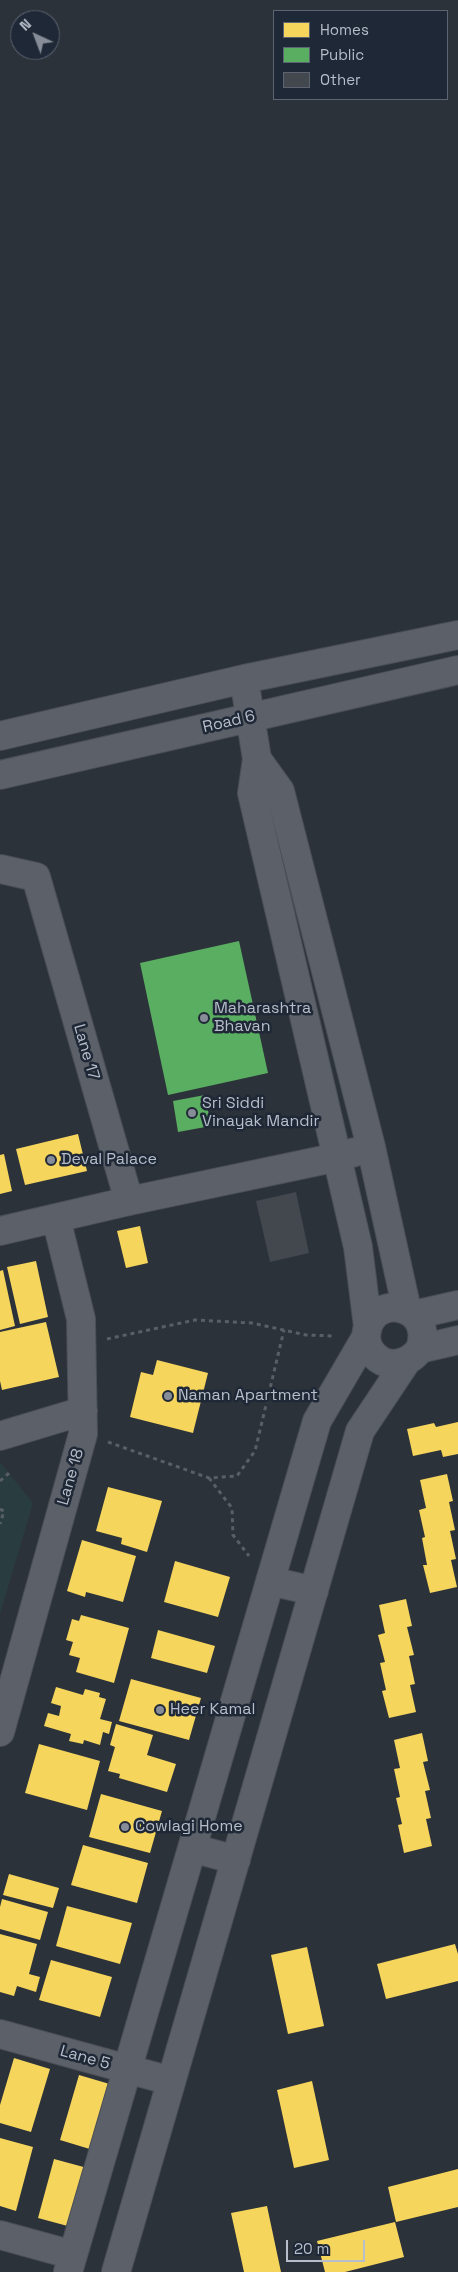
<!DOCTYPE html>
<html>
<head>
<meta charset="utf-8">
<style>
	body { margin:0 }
	#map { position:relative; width:458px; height:2272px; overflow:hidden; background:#2c323a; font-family:"Space Grotesk",sans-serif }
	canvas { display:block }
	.legend { position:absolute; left:273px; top:10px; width:175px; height:90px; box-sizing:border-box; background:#1f2836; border:1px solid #5c6472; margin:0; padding:6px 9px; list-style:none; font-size:15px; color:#b7becb }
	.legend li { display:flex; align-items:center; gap:10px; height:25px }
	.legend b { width:25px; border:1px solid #5c6472 }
	.north { position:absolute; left:10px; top:10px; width:50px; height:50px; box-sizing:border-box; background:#1f2836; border:1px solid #5c6472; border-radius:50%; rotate:317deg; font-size:14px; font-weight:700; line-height:20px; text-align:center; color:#b7becb }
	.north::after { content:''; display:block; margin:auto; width:18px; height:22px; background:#868d98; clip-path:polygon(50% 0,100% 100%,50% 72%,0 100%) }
	.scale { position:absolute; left:286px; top:2240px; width:79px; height:22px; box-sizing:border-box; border:2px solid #b7becb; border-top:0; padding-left:6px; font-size:15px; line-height:18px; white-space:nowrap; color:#b7becb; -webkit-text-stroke:4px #1f2836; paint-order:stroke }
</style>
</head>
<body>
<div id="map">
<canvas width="458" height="2272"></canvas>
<ul class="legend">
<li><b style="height:14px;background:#f6d55c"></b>Homes</li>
<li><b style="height:14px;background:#5aae61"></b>Public</li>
<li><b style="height:14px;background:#43484f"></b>Other</li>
</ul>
<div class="north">N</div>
<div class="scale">20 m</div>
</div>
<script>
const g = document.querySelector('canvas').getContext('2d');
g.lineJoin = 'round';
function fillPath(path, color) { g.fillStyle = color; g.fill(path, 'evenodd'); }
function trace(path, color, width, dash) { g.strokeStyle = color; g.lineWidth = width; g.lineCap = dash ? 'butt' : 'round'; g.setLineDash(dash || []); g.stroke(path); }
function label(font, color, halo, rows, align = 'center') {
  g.font = font + ' "Space Grotesk",sans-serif'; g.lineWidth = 5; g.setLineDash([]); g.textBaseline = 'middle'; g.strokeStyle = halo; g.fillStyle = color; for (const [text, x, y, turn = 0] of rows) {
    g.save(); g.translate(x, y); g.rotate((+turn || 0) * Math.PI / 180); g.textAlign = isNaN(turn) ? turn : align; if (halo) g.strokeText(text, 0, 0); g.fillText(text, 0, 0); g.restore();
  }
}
fillPath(new Path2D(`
	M0,1462L33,1503L0,1614Z`), '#293c40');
fillPath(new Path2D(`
	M78,1134L87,1171L25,1185L16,1149Z
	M4,1154L12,1191L0,1194V1155Z
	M140,1226L148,1263L126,1268L117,1231Z
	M36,1261L48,1317L20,1324L7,1267Z
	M3,1270L15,1326L0,1330V1271Z
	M46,1322L59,1377L2,1390L0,1381V1332Z
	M157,1360L208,1373L193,1433L130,1417L141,1372L153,1375Z
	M458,1422V1454L443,1457L441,1450L413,1456L407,1429L434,1423L436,1427Z
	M447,1474L453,1501L449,1502L455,1530L450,1531L456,1559L451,1560L457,1587L430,1593L423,1565H427L422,1538L425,1537L419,1510L426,1508L420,1480Z
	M108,1487L162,1501L147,1552L121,1544L122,1538L96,1531Z
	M82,1540L136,1556L123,1602L86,1592L85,1597L67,1591Z
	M175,1561L230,1577L218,1617L164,1602Z
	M406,1599L412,1626L407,1627L414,1655L409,1656L415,1684L410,1685L416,1712L389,1718L382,1691L386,1690L380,1663L385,1662L378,1635L385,1633L379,1605Z
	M81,1615L129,1628L114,1683L76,1672L80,1658L69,1655L73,1642L66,1640L72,1619L79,1621Z
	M158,1630L215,1646L207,1673L151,1658Z
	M131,1679L201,1698L189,1740L119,1721Z
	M56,1687L83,1695L85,1689L100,1693L99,1697L106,1699L100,1719L112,1722L109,1734L103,1732L100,1745L84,1740L83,1744L69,1741L71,1734L44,1726L48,1713L59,1716L61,1706L51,1703Z
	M116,1724L153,1735L147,1755L176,1764L167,1792L119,1778L120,1774L108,1771L115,1747L110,1745Z
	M422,1733L428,1761L423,1762L430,1790L425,1791L431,1818L426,1819L432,1846L404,1853L398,1825L402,1824L396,1798L400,1797L394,1769L400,1768L394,1740Z
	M39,1744L100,1761L87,1810L25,1793Z
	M101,1794L162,1811L150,1853L89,1837Z
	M83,1845L148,1863L137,1903L71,1885Z
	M9,1874L59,1888L53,1908L3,1895Z
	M2,1899L48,1912L40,1940L0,1929V1907Z
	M67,1906L132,1923L120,1964L56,1946Z
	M0,1934L37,1944L29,1974L40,1977L36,1992L17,1986L14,1996L0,1992Z
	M455,1944L458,1954V1981L386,1999L377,1964Z
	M307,1947L324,2026L288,2034L271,1955Z
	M51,1960L112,1977L100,2017L39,2000Z
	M14,2058L50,2069L31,2132L0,2123V2105Z
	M79,2075L113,2085L93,2150L60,2140Z
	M312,2081L329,2160L294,2168L277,2090Z
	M0,2138L33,2147L16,2211L0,2206Z
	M54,2159L91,2169L75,2228L38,2218Z
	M458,2169V2207L396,2222L388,2187Z
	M267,2206L281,2272H244L231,2213Z
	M395,2222L404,2257L345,2272H325L317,2241Z`), '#f6d55c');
fillPath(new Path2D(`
	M239,941L268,1073L168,1095L140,963Z
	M205,1095L211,1126L178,1132L173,1101Z`), '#5aae61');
fillPath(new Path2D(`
	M296,1192L309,1253L270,1262L256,1201Z`), '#43484f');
const minor = new Path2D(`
	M244,679L257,759L252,793L358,1247L368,1327
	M0,736L244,679L458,635
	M257,759L280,791L371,1147L407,1310
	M0,775L458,670
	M0,869L36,877L129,1201
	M0,1231L129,1201L338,1157L355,1152
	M414,1315L458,1305
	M420,1349C435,1305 375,1292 367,1330C365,1339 367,1348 374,1355C388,1370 409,1364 420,1349L458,1340
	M0,1436L83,1411
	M270,1581L314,1591
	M0,1732L83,1434L81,1319L56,1218
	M192,1848L236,1860
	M0,2034L171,2081
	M0,2235L73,2255
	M68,2272L317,1421L366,1337
	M116,2272L360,1431L406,1362`);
trace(minor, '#4a4e55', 30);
trace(new Path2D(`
	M107,1339L195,1320L252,1323L306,1335L335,1336
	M108,1442L209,1478L237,1476L255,1451L284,1330
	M209,1478L232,1508L233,1535L249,1556
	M0,1481L9,1473
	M0,1509L4,1511L0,1524`), '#595f65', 3, [4, 4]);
trace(minor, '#5c6068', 28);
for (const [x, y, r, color] of [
	[204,1018,5,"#868d98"],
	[192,1113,5,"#868d98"],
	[51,1160,5,"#868d98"],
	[168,1396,5,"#868d98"],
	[160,1710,5,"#868d98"],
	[125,1827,5,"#868d98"]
]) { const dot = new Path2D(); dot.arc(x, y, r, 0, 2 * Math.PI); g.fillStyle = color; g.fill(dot); trace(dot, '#1f2836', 2); }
label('16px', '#b7becb', '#1f2836', [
	["Road 6",229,722,-13],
	["Lane 17",86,1052,74],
	["Lane 18",71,1477,-74],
	["Lane 5",85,2058,16]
]);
label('16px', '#b7becb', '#1f2836', [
	["Maharashtra",214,1009],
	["Bhavan",214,1027],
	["Sri Siddi",202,1104],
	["Vinayak Mandir",202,1122],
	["Deval Palace",61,1160],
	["Naman Apartment",178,1396],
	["Heer Kamal",170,1710],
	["Cowlagi Home",135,1827]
], 'left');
</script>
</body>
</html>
